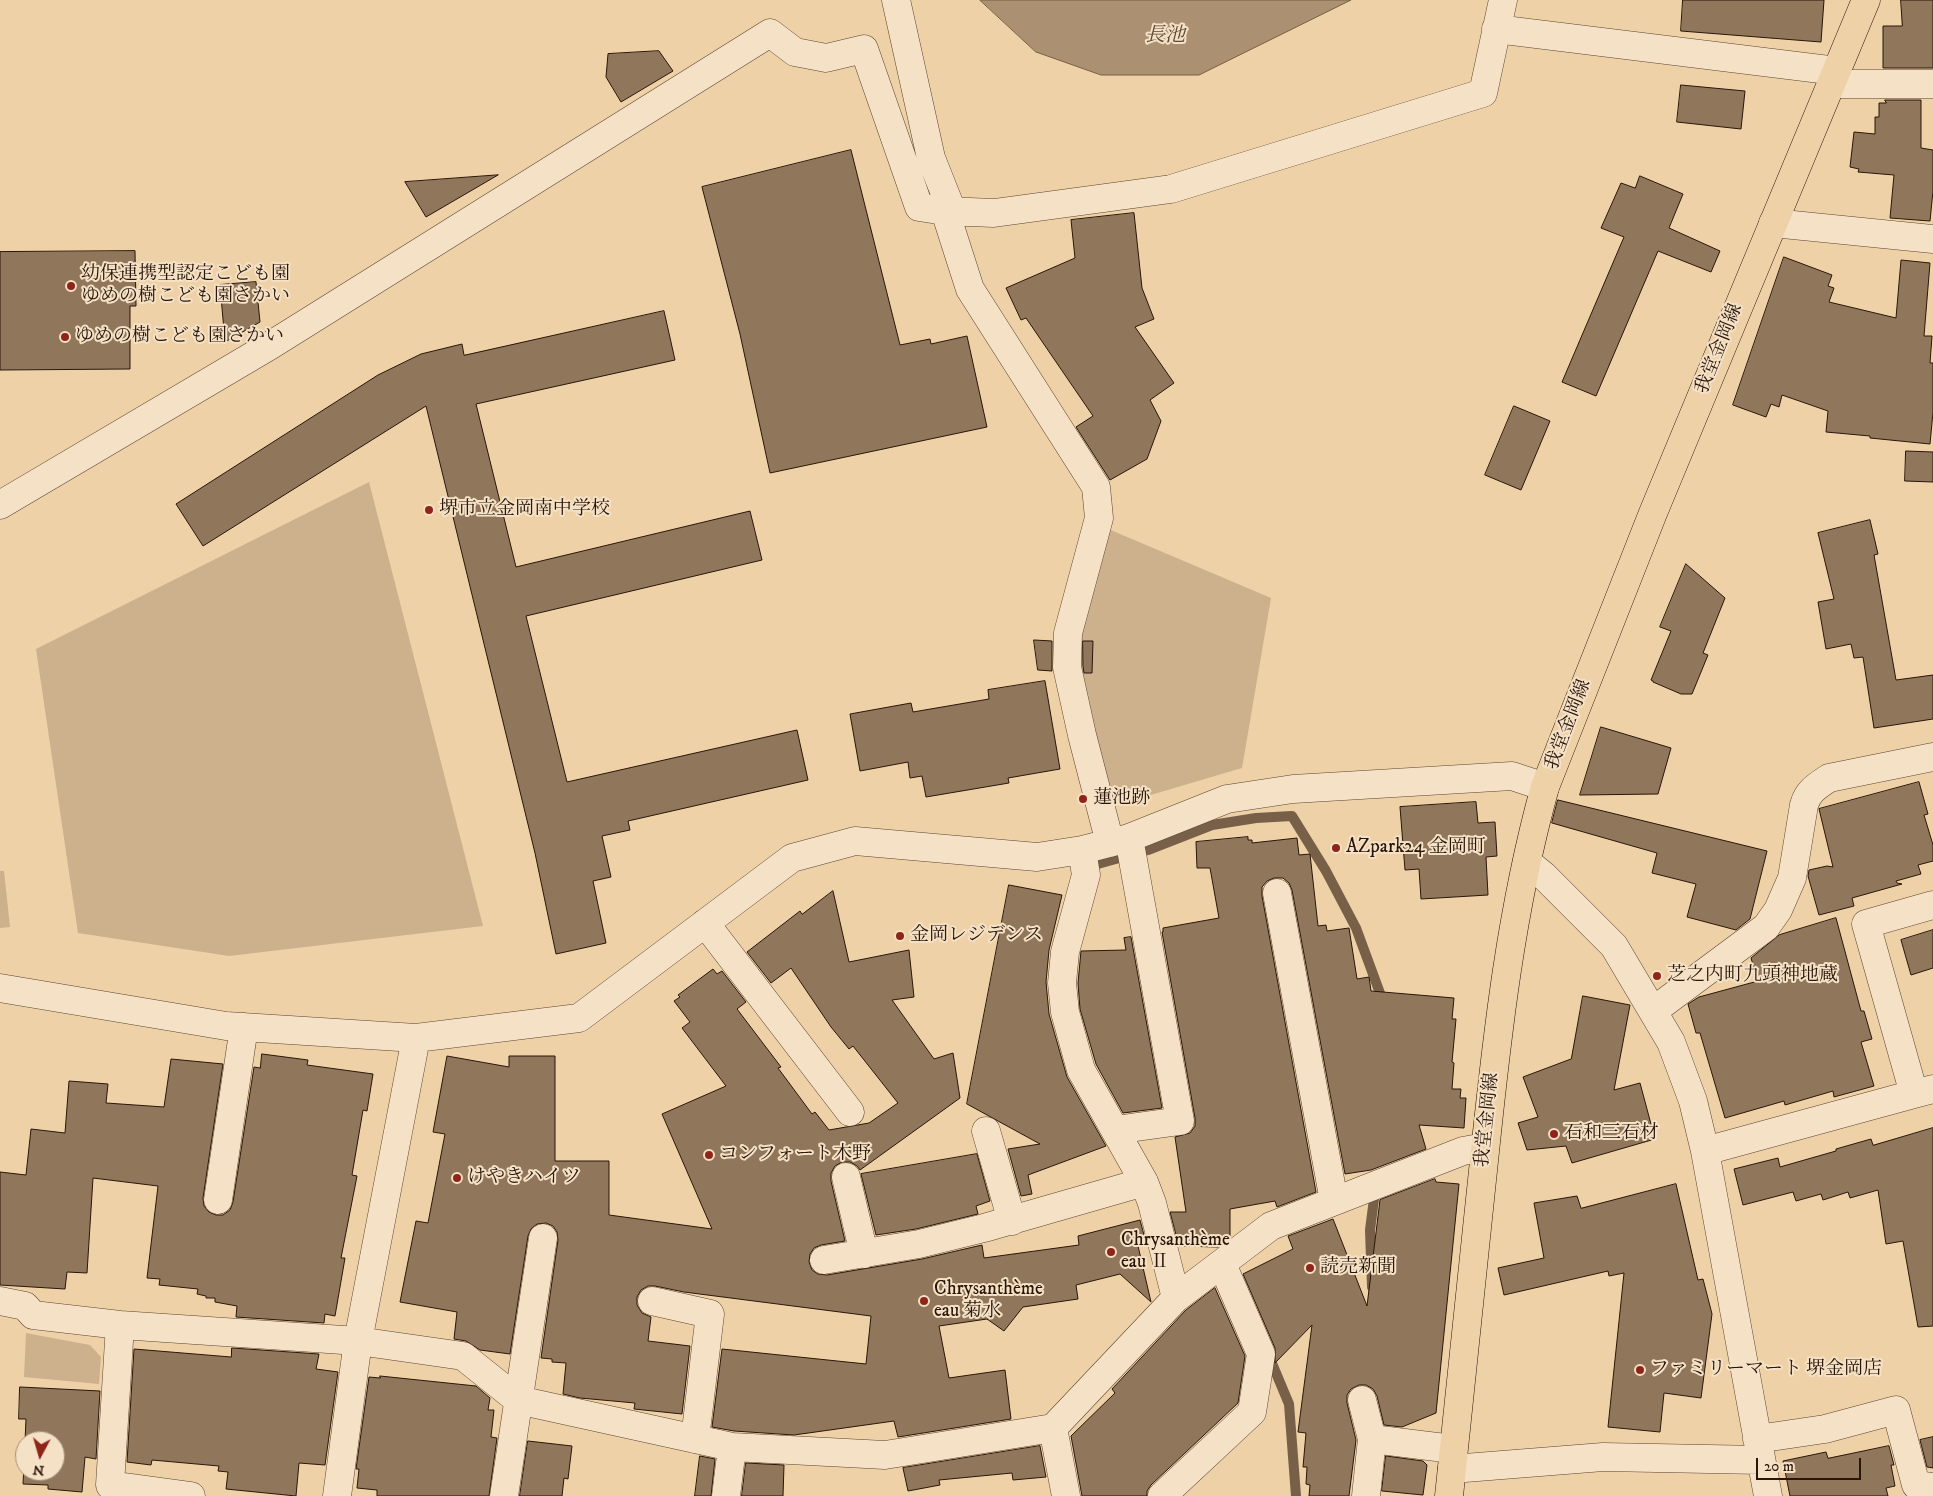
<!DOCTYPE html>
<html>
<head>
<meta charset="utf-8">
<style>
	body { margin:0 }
	#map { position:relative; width:1933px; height:1496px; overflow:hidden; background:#eed1a7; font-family:"IM FELL DW Pica",serif }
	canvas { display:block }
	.north { position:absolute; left:15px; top:1431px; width:50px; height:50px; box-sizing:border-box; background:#f4e1c6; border:1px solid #a3907a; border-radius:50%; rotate:186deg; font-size:14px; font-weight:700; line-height:20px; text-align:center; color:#2a1609 }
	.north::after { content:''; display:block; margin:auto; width:18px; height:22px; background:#8f2418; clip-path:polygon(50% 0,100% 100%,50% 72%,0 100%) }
	.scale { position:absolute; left:1756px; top:1458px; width:105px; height:22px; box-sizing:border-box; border:2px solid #2a1609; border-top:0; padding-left:6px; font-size:15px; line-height:18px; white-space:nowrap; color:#2a1609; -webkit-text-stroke:4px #f4e1c6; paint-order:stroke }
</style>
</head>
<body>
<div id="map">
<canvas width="1933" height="1496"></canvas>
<div class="north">N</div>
<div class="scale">20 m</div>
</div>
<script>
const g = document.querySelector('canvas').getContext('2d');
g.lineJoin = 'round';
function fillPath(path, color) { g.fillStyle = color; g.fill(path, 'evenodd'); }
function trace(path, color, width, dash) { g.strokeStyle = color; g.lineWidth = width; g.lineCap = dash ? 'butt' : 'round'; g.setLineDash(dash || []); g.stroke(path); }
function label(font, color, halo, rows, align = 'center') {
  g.font = font + ' "IM FELL DW Pica","Noto Serif JP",serif'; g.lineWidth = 4; g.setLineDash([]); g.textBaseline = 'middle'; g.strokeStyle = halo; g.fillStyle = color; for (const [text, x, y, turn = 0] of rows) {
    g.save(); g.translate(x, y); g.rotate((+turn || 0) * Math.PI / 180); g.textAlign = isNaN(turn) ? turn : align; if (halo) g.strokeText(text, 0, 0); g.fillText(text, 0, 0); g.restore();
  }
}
fillPath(new Path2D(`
	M369,482L483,926L229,956L78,933L36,649Z
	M1106,528L1271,598L1242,768L1127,802H1111L1075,665Z
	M0,871H4L10,927L0,928Z
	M26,1333L90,1345L101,1357L99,1384L24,1377Z`), '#cdb18c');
const water = new Path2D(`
	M980,0H1351L1199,75H1101L1036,52Z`);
fillPath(water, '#ab9171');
trace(water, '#776047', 1);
trace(new Path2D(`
	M1087,867L1148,850L1212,825L1256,818L1292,816L1326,871L1356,928L1384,1004
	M1372,1287L1370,1230L1374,1199
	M1271,1361L1289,1404L1296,1496`), '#776047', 10);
const building = new Path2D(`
	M1683,0H1824L1821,42L1681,31Z
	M1901,0H1933V68H1883V26H1902Z
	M659,51L673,71L621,102L606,77L608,54Z
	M1681,85L1745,91L1741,129L1677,122Z
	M1885,100H1921V148L1933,150V191L1930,221L1890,218L1894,175L1858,172L1859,169L1850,167L1854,132L1875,134V117H1879V103H1886Z
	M851,150L900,345L930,339L931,344L967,336L987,427L770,473L740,334L702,187Z
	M498,175L426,217L405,182Z
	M1640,176L1683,194L1669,228L1720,251L1711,272L1658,251L1596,396L1562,382L1624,237L1601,228L1621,183L1635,188Z
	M1134,213L1142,288L1154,319L1135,327L1174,383L1150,400L1161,421L1147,459L1110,480L1076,427L1093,416L1026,318L1021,320L1006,288L1075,258L1071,220Z
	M135,251L136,306H130V369L0,370V252Z
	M1784,257L1832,275L1828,286L1834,288L1829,302L1896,318L1901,260L1930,263L1924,336H1932L1930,363H1933V412L1930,444L1870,438V436L1826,432L1828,411L1782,395L1779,407L1771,404L1766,417L1733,405Z
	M256,282L260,322L225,342L220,285Z
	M664,311L675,360L476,404L516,567L750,511L762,560L526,616L567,782L797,730L808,780L628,821L630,830L602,836L611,877L593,881L606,943L556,954L535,853L426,406L203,546L176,504L378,375L421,354L462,344L464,355Z
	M1514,406L1550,421L1521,490L1485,475Z
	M1906,451L1933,452V482L1905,481Z
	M1870,520L1878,554L1874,555L1896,680L1933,675V719L1874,728L1863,657L1854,658L1851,644L1826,649L1818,602L1834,599L1818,533Z
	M1686,564L1725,598L1703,653L1708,655L1692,694H1681L1653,682V681L1651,680L1671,631L1660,627Z
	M1034,640L1052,641V671L1038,670Z
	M1083,641H1093L1092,673H1084L1083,666Z
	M1045,681L1060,769L1008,778L1009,783L926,797L922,776L910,778L908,762L860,771L850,714L911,703L913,712L989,699L988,690Z
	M1601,727L1671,748L1658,794L1580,795Z
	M1919,782L1928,814L1924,815L1933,845V861L1918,865L1921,874L1896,881L1897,883L1902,884L1852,898L1854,906L1819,915L1808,876L1809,870L1827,866L1833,867L1819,809Z
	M1558,800L1767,851L1750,919L1736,930L1687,917L1696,884L1652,873L1657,853L1552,823Z
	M1476,802L1478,823L1495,822L1497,856L1486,857L1488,895L1421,899L1419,869L1405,870L1400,807Z
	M1248,837V840H1252V843L1297,838L1299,855L1310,854L1318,926L1326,925L1327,931L1349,928L1357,979L1369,977L1371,991L1454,998L1452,1019H1456L1452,1062L1454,1063L1452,1089H1461L1460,1098H1466L1464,1128L1419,1125L1426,1149L1371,1170L1345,1174L1292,890L1289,883L1283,878H1274L1267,881L1262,887V896L1316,1192L1277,1207L1275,1201L1230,1209V1238L1218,1247L1179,1246L1170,1212H1186L1175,1137L1190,1133L1195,1126V1118L1162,932H1163V928L1219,918L1210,868H1197L1196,842Z
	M1009,885L1062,895L1049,950L1046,982L1049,1014L1067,1077L1106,1146L1028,1175L1032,1194L1021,1196L1008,1149L1040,1144L967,1104Z
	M833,891L849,962L909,950L914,997L892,1000L934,1059L953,1053L960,1098L860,1170L857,1166L850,1162H842L835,1166L831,1173V1181L845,1241L821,1245L814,1248L810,1254L809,1262L812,1270L818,1274L827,1275L922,1259L982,1245L984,1258L1079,1245L1078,1236L1140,1220L1147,1246H1138L1151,1302L1120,1274L1076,1285L1078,1299L1023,1307L1004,1331L987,1319L939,1326L949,1378L1005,1370L1011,1419L898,1437L894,1421L794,1435L734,1431L712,1427L722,1349L866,1364L871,1316L684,1292L655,1286H648L641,1290L637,1297V1305L642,1313L651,1317L648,1341L690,1346L682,1414L634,1409L635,1403L580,1398L563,1394L566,1363L552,1362V1359L541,1358L558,1240L557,1232L553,1226L546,1223L537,1224L531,1229L528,1236L510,1354L480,1350L466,1341L454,1339L457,1312L400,1302L416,1221L428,1223L445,1134L433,1132L447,1056L509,1067V1056H555V1161H609V1215L712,1229L662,1114L726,1086L682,1028L690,1022L674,1001L680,997L678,995L713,969L717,974L722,971L746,1002L737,1009L781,1067L778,1068L812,1114L815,1112L829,1130L869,1123L898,1103L853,1046L849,1049L831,1027L791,968L771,983L747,952L800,911L802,914Z
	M1836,918L1861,1011H1864L1872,1039L1861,1042L1874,1086L1834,1097L1833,1091L1785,1105L1784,1101L1725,1118L1700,1033H1696L1688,1004L1699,997L1758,981L1751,958L1779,935Z
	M1933,930V968L1911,975L1901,940Z
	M1131,937L1162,1108L1123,1113L1096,1064L1080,1009L1078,983L1081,951L1126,950L1124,938Z
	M1583,996L1630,1005L1614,1090L1640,1083L1655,1139L1572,1163L1566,1146L1527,1150L1518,1123L1538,1117L1523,1077L1571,1059Z
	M262,1054L308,1060L307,1065L373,1074L367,1111L363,1110L352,1175L357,1176L341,1258H345L335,1316L325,1314L324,1323L236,1317L237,1306L215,1302V1298H206V1296L197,1294L198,1289L159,1285L160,1279L147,1278L158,1186L93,1178L87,1273L67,1272L65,1289L0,1285V1172L26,1175L31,1129L65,1133L69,1081L108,1084L106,1103L164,1107L171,1059L223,1064L203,1198L204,1206L209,1212L216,1215H223L230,1210L233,1202L254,1067L260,1068Z
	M1933,1128V1326L1918,1327L1903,1241L1886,1244L1878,1190L1850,1198L1848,1192L1823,1200L1821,1194L1796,1201L1793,1192L1743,1205L1734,1169L1778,1158L1780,1167L1836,1151V1149L1871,1139L1873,1145Z
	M977,1154L990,1201L976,1206L978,1214L916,1229L876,1235L861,1174Z
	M1435,1179L1436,1182L1459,1184L1436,1413L1402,1427L1384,1425L1377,1396L1373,1389L1366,1385H1359L1351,1389L1347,1395V1403L1356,1440L1349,1496H1309L1310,1485L1306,1484L1307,1467H1303L1306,1433L1298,1432L1312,1325L1275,1363V1348L1243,1274L1293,1249L1288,1236L1333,1219L1367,1306L1380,1200Z
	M1676,1184L1698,1280L1703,1279L1712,1314L1701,1398L1664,1393L1660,1432L1608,1427L1624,1273L1609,1276L1608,1271L1504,1295L1498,1268L1544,1258L1534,1203L1577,1196L1581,1208Z
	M1215,1288L1245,1356L1238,1403L1151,1485L1147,1491V1496H1082L1071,1436L1115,1393L1112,1389L1186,1310Z
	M232,1348L319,1354L316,1369L338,1372L325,1465L299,1463L296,1496L226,1489L228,1472L218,1471L219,1466L152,1460L151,1465L127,1462L134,1349L231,1357Z
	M380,1376L476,1386L490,1398L488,1410H494L491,1437L497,1438L489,1496H377V1490L357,1488L359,1469H356L369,1377L380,1378Z
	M20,1387L100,1391L96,1459L85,1457L82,1492L48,1489V1485L23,1484L25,1444V1471H55V1441H25L26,1419H19Z
	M1933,1437V1468L1927,1467L1920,1440Z
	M528,1441L572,1446L568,1479L564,1478L562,1496H520Z
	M1040,1446L1046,1477L1013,1480L1012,1473L939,1480L940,1485L908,1491L903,1468Z
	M1889,1446L1894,1465H1891L1895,1486L1886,1488L1888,1496H1790L1783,1461L1826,1452L1828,1458Z
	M700,1456L715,1459L711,1496H695Z
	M1386,1456L1423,1461L1427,1465L1423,1495L1382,1491Z
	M746,1463L784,1465L783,1496H742Z`);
fillPath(building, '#90775b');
trace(building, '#2a1609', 1);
const minor = new Path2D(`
	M896,0L931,158L952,211
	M1496,29L1837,71
	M1831,84H1933
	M945,211L970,289L1096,487L1099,518L1068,633L1067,667L1082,735L1110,843
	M1773,223L1933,239
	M0,505L271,345L770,33L795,52L826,58L864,49L919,207L945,211L994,213L1171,189L1483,93L1503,0
	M1082,850L1086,875L1065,952L1062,983L1065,1012L1081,1070L1144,1182L1152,1203L1176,1298
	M1527,862L1543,875L1614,946L1671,1042L1693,1101L1705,1151L1768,1496
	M1277,893L1334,1201
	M1933,905L1866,924L1914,1094L1933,1089
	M705,923L850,1112
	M0,988L226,1026L416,1038L579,1018L792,858L855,841L1037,857L1082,850L1129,838L1227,799L1293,789L1512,776L1545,787
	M1653,1011L1766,927L1778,910L1792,878L1804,805C1808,791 1817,786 1829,778L1933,757
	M1115,1130L1180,1121L1129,838
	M986,1131L1012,1221
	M1705,1151L1914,1094
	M846,1177L864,1254
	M218,1200L244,1027
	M824,1260L919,1244L984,1228L1144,1182
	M0,1301L25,1306L33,1315L120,1325L358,1341L463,1356L518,1400L732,1447L885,1455L1053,1428L1176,1298L1271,1226L1463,1151L1485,1147
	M652,1301L710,1314L695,1439
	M120,1325L110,1485L191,1496
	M1362,1400L1372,1439L1366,1496
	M1053,1428L1066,1496
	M1372,1439L1453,1449
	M1757,1439L1825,1429L1896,1410L1916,1485L1933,1487
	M1452,1469L1603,1457L1761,1460
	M337,1496L358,1341L416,1038
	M504,1496L543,1238
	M726,1496L732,1447
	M1162,1496L1252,1412L1261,1354L1222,1264`);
const major = new Path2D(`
	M1449,1496C1461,1384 1472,1272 1484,1161C1497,1035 1511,909 1545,787L1653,513L1866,0`);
trace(minor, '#5b4530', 29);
trace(major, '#2a1609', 29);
trace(minor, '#f4e1c6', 28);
trace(major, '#eed1a7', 28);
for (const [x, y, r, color] of [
	[71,286,5,"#8f2418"],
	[65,337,5,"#8f2418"],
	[429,510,5,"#8f2418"],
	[1083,799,5,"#8f2418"],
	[1336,848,5,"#8f2418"],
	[900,936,5,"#8f2418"],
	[1657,976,5,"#8f2418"],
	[1554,1134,5,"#8f2418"],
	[709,1155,5,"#8f2418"],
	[457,1178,5,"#8f2418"],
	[1111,1252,5,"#8f2418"],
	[1310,1268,5,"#8f2418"],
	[924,1301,5,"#8f2418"],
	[1640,1370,5,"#8f2418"]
]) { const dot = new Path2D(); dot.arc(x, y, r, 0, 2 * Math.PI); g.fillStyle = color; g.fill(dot); trace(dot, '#f4e1c6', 2); }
label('19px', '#2a1609', '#f4e1c6', [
	["幼保連携型認定こども園",81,275],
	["ゆめの樹こども園さかい",81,297],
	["ゆめの樹こども園さかい",75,337],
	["堺市立金岡南中学校",439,510],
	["蓮池跡",1093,799],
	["AZpark24 金岡町",1346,848],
	["金岡レジデンス",910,936],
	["芝之内町九頭神地蔵",1667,976],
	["石和三石材",1564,1134],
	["コンフォート木野",719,1155],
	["けやきハイツ",467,1178],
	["Chrysanthème",1121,1241],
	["eau Ⅱ",1121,1263],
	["読売新聞",1320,1268],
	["Chrysanthème",934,1290],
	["eau 菊水",934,1312],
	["ファミリーマート 堺金岡店",1650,1370]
], 'left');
label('19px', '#2a1609', '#f4e1c6', [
	["我堂金岡線",1720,349,-68],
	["我堂金岡線",1569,725,-69],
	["我堂金岡線",1488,1120,-84]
]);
label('italic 20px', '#5e4733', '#f4e1c6', [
	["長池",1165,37]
]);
</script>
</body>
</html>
